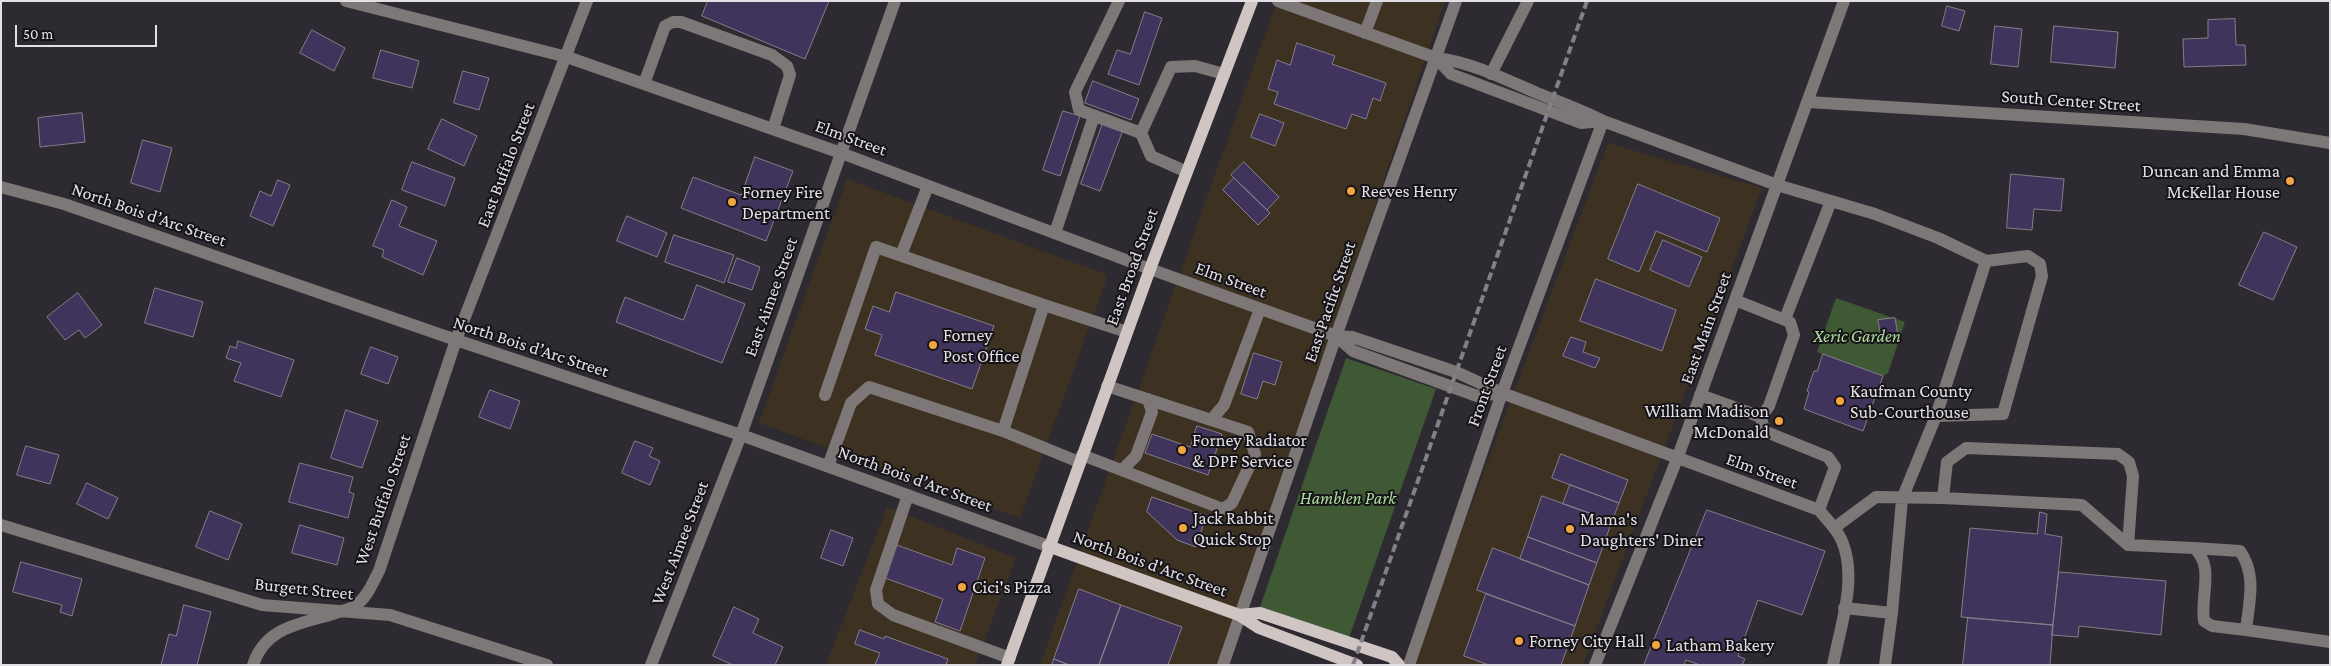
<!DOCTYPE html>
<html>
<head>
<meta charset="utf-8">
<style>
	body { margin:0 }
	#map { position:relative; width:2331px; height:666px; overflow:hidden; background:#2d2a31; font-family:"Crimson Pro",serif }
	canvas { display:block }
	.frame { position:absolute; inset:0; border:2px solid #e2e0e5; pointer-events:none }
	.scale { position:absolute; left:15px; top:25px; width:142px; height:22px; box-sizing:border-box; border:2px solid #e2e0e5; border-top:0; padding-left:6px; font-size:15px; line-height:18px; white-space:nowrap; color:#e2e0e5; -webkit-text-stroke:4px #151317; paint-order:stroke }
</style>
</head>
<body>
<div id="map">
<canvas width="2331" height="666"></canvas>
<div class="frame"></div>
<div class="scale">50 m</div>
</div>
<script>
const g = document.querySelector('canvas').getContext('2d');
g.lineJoin = 'round';
function fillPath(path, color) { g.fillStyle = color; g.fill(path, 'evenodd'); }
function trace(path, color, width, dash) { g.strokeStyle = color; g.lineWidth = width; g.lineCap = dash ? 'butt' : 'round'; g.setLineDash(dash || []); g.stroke(path); }
function label(font, color, halo, rows, align = 'center') {
  g.font = font + ' "Crimson Pro",serif'; g.lineWidth = 4; g.setLineDash([]); g.textBaseline = 'middle'; g.strokeStyle = halo; g.fillStyle = color; for (const [text, x, y, turn = 0] of rows) {
    g.save(); g.translate(x, y); g.rotate((+turn || 0) * Math.PI / 180); g.textAlign = isNaN(turn) ? turn : align; if (halo) g.strokeText(text, 0, 0); g.fillText(text, 0, 0); g.restore();
  }
}
fillPath(new Path2D(`
	M1277,1H1445L1218,665H1040Z
	M1608,143L1762,188L1583,665H1411Z
	M847,179L1108,275L1020,518L759,423Z
	M887,507L1016,558L975,665H826Z`), '#3d3122');
fillPath(new Path2D(`
	M1836,298L1905,322L1888,373L1883,376L1817,352Z
	M1346,358L1436,389L1349,638L1260,607Z`), '#3f5935');
const building = new Path2D(`
	M708,1H829L805,59L702,16Z
	M1947,6L1965,11L1959,31L1942,26Z
	M1145,12L1162,18L1139,85L1108,74L1117,50L1130,54Z
	M2235,19L2236,45H2245L2246,65L2184,67L2183,39L2208,38V20Z
	M1995,26L2022,29L2018,67L1991,64Z
	M2054,26L2118,32L2115,68L2051,62Z
	M312,30L345,48L334,71L300,53Z
	M1297,43L1335,56L1332,64L1386,83L1380,101L1373,98L1366,119L1352,114L1346,129L1274,104L1278,92L1268,89L1277,60L1290,65Z
	M381,50L419,61L412,88L373,78Z
	M463,71L489,78L479,110L454,103Z
	M1093,81L1139,99L1131,120L1085,103Z
	M1063,111L1080,116L1060,176L1043,170Z
	M82,113L85,142L40,147L38,118Z
	M1260,114L1284,123L1275,146L1251,137Z
	M442,119L477,136L464,166L428,149Z
	M1103,123L1123,130L1100,191L1081,184Z
	M143,140L172,148L160,192L131,183Z
	M755,157L793,171L766,241L681,208L693,177L741,195Z
	M412,162L455,178L445,206L402,190Z
	M1244,162L1279,197L1267,210L1231,175Z
	M2011,174L2064,179L2061,211L2034,209L2032,230L2007,228Z
	M1234,178L1270,213L1258,225L1223,190Z
	M278,180L290,185L273,226L250,216L260,191L271,196Z
	M1638,184L1720,218L1707,252L1656,231L1639,272L1608,259Z
	M392,200L407,207L399,226L437,241L423,275L382,257L384,250L373,246Z
	M627,216L667,233L657,257L617,241Z
	M2264,232L2297,247L2273,300L2239,285Z
	M674,235L734,255L724,283L665,262Z
	M1663,240L1702,257L1689,287L1650,270Z
	M737,258L760,267L752,290L728,282Z
	M1596,279L1676,310L1662,351L1580,321Z
	M697,285L745,304L722,363L616,322L625,297L683,320Z
	M155,288L203,302L193,337L145,323Z
	M896,292L994,326L972,389L875,355L882,335L865,329L873,306L889,312Z
	M78,293L102,325L85,338L79,330L65,340L47,317Z
	M1895,318L1898,336L1881,338L1878,320Z
	M1571,337L1586,342L1583,352L1600,358L1595,368L1563,356Z
	M238,341L294,360L281,397L234,381L241,363L226,358L230,346L236,348Z
	M371,347L398,357L388,384L361,374Z
	M1254,353L1282,362L1275,385L1263,381L1257,399L1241,394Z
	M1823,354L1883,376L1863,431L1804,409L1809,392L1807,391L1814,371H1817Z
	M490,390L520,401L510,429L479,417Z
	M346,410L378,421L362,468L331,458Z
	M1197,426L1222,434L1208,475L1145,453L1152,434L1190,447Z
	M635,441L653,448L649,456L660,461L650,485L622,473Z
	M26,446L59,455L50,484L17,475Z
	M1561,454L1628,480L1619,503L1552,478Z
	M300,463L353,477L349,492L354,494L348,518L289,502Z
	M87,483L118,498L108,519L77,504Z
	M1570,485L1619,503L1612,521L1563,504Z
	M1542,496L1612,521L1597,563L1528,537Z
	M1152,497L1206,516L1196,547L1177,540L1147,512Z
	M1707,510L1825,551L1802,615L1758,600L1738,656L1745,659L1742,665H1700L1686,660L1684,665H1644Z
	M210,511L242,524L228,560L196,547Z
	M2040,512L2047,514L2045,534L2062,537L2053,625L1961,617L1970,528L2037,534Z
	M300,525L344,538L337,565L292,553Z
	M831,530L853,538L843,566L821,558Z
	M1528,537L1597,563L1589,585L1520,559Z
	M897,545L952,565L957,548L985,558L960,631L935,622L943,599L885,578Z
	M1493,548L1589,585L1575,626L1477,590Z
	M21,562L82,579L72,616L60,612L62,605L13,592Z
	M2059,572L2166,581L2161,635L2079,626L2078,637L2052,635Z
	M1079,589L1121,605L1099,665H1069L1054,659Z
	M1486,594L1575,626L1561,665H1489L1464,656Z
	M184,605L211,612L197,665H161L169,634L176,636Z
	M1121,605L1182,627L1168,665H1099Z
	M734,607L759,619L753,633L783,647L775,665H733L713,656Z
	M1968,618L2053,625L2050,665H1963Z
	M860,630L884,639L885,636L948,659L946,665H875L880,653L855,644Z
	M1054,659L1069,665H1052Z`);
fillPath(building, '#41345c');
trace(building, '#827f89', 1);
trace(new Path2D(`
	M346,1L567,57L841,153L1150,269L1336,336L1352,337L1456,372L1502,393L1819,510C1827,520 1837,529 1842,541C1858,579 1840,627 1833,665
	M1119,1L1075,92L1079,110L1141,133L1171,67L1195,66L1224,74
	M1278,1L1436,58C1471,62 1504,79 1537,93C1559,102 1582,110 1603,121L1777,185L1875,214L1938,238L1986,261
	M1365,33L1377,1
	M1436,58L1451,74L1581,123L1603,121
	M1491,74L1528,1
	M644,84L665,26L673,22H681L772,55L787,66L790,75L773,129
	M1808,102L2244,129L2330,143
	M1141,133L1151,156L1187,172
	M1,187L64,204L456,340L741,435L1048,546
	M1055,233L1094,116
	M901,255L928,186
	M1785,319L1831,201
	M1336,336L1353,351L1477,396L1502,393
	M825,395L876,247L1044,305
	M1700,395L1761,417L1769,406L1794,335L1790,322L1735,300
	M1761,417L1764,431L1828,457L1835,467L1819,510
	M1211,420L1224,405L1260,309
	M1082,455L1223,509L1232,503L1255,454L1248,432L1107,386
	M1079,462L1003,431L1044,305L1127,332
	M828,466L851,403L869,387L1003,431
	M1122,470L1136,456L1152,412L1148,399
	M908,495L876,590L878,604L893,615L1010,658
	M1943,498L1947,462L1966,448L2118,454L2129,462L2133,476L2128,545L2194,548C2215,566 2200,596 2204,621L2212,626L2246,630
	M1,525L262,605L390,615L547,665
	M1834,528L1876,497L1943,498L2082,505L2128,545
	M2194,548L2240,551C2257,575 2249,602 2246,630L2330,642
	M1844,608L1892,613L1885,665
	M1892,613L1902,499L1936,416L1937,413L1986,261L2028,256L2040,264L2042,276L2003,414L1936,416
	M253,665C265,627 300,624 333,614C340,611 349,610 355,606C367,598 372,584 379,571L456,340L587,1
	M651,665L741,435L895,1
	M1223,665L1336,336L1456,1
	M1409,665L1502,393L1603,121
	M1595,665L1677,459L1844,1`), '#7d7877', 12);
trace(new Path2D(`
	M1048,546L1239,615L1259,628L1357,665
	M1239,615L1260,613L1392,657L1399,665
	M1007,665L1150,269L1252,1`), '#cfc5c3', 12);
trace(new Path2D(`
	M1353,665L1587,1`), '#838187', 4, [8, 4]);
for (const [x, y, r, color] of [
	[2290,181,5,"#f2a541"],
	[1351,191,5,"#f2a541"],
	[732,202,5,"#f2a541"],
	[933,345,5,"#f2a541"],
	[1840,401,5,"#f2a541"],
	[1779,421,5,"#f2a541"],
	[1182,450,5,"#f2a541"],
	[1183,528,5,"#f2a541"],
	[1570,529,5,"#f2a541"],
	[962,587,5,"#f2a541"],
	[1519,641,5,"#f2a541"],
	[1656,645,5,"#f2a541"]
]) { const dot = new Path2D(); dot.arc(x, y, r, 0, 2 * Math.PI); g.fillStyle = color; g.fill(dot); trace(dot, '#151317', 2); }
label('18px', '#e2e0e5', '#151317', [
	["South Center Street",2071,101,4],
	["Elm Street",851,138,20],
	["East Buffalo Street",506,165,-69],
	["North Bois d’Arc Street",149,215,19],
	["East Broad Street",1132,267,-70],
	["Elm Street",1231,280,20],
	["East Aimee Street",771,297,-70],
	["East Pacific Street",1330,302,-71],
	["East Main Street",1706,328,-70],
	["North Bois d’Arc Street",531,347,18],
	["Front Street",1487,386,-70],
	["Elm Street",1762,471,20],
	["North Bois d’Arc Street",915,479,20],
	["West Buffalo Street",383,500,-71],
	["West Aimee Street",680,543,-69],
	["North Bois d'Arc Street",1150,564,20],
	["Burgett Street",304,589,6]
]);
label('18px', '#e2e0e5', '#151317', [
	["Duncan and Emma",2280,171,"right"],
	["McKellar House",2280,192,"right"],
	["Reeves Henry",1361,191],
	["Forney Fire",742,192],
	["Department",742,213],
	["Forney",943,335],
	["Post Office",943,356],
	["Kaufman County",1850,391],
	["Sub-Courthouse",1850,412],
	["William Madison",1769,411,"right"],
	["McDonald",1769,432,"right"],
	["Forney Radiator",1192,440],
	["& DPF Service",1192,461],
	["Jack Rabbit",1193,518],
	["Quick Stop",1193,539],
	["Mama's",1580,519],
	["Daughters' Diner",1580,540],
	["Cici's Pizza",972,587],
	["Forney City Hall",1529,641],
	["Latham Bakery",1666,645]
], 'left');
label('italic 18px', '#aedd9e', '#151317', [
	["Xeric Garden",1857,336],
	["Hamblen Park",1348,498]
]);
</script>
</body>
</html>
